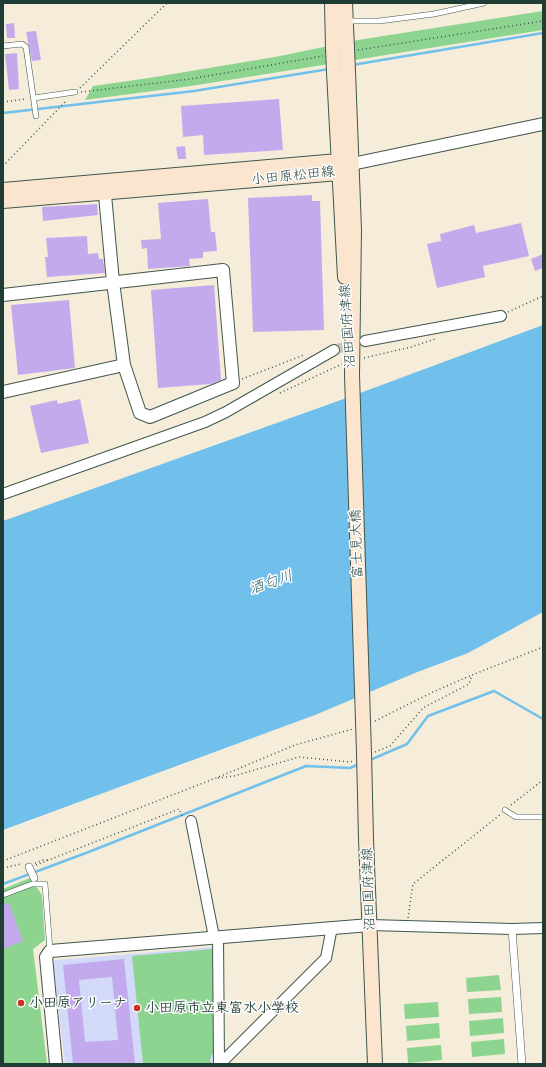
<!DOCTYPE html>
<html>
<head>
<meta charset="utf-8">
<style>
	body { margin:0 }
	#map { position:relative; width:546px; height:1067px; overflow:hidden; background:#f5edd9; font-family:"Patrick Hand",sans-serif }
	canvas { display:block }
	.frame { position:absolute; inset:0; border:4px solid #1f3d34; pointer-events:none }
</style>
</head>
<body>
<div id="map">
<canvas width="546" height="1067"></canvas>
<div class="frame"></div>
</div>
<script>
const g = document.querySelector('canvas').getContext('2d');
g.lineJoin = 'round';
function fillPath(path, color) { g.fillStyle = color; g.fill(path, 'evenodd'); }
function trace(path, color, width, dash) { g.strokeStyle = color; g.lineWidth = width; g.lineCap = dash ? 'butt' : 'round'; g.setLineDash(dash || []); g.stroke(path); }
function label(font, color, halo, rows, align = 'center') {
  g.font = font + ' "Patrick Hand","Klee One",sans-serif'; g.lineWidth = 3; g.setLineDash([]); g.textBaseline = 'middle'; g.strokeStyle = halo; g.fillStyle = color; for (const [text, x, y, turn = 0] of rows) {
    g.save(); g.translate(x, y); g.rotate((+turn || 0) * Math.PI / 180); g.textAlign = isNaN(turn) ? turn : align; if (halo) g.strokeText(text, 0, 0); g.fillText(text, 0, 0); g.restore();
  }
}
fillPath(new Path2D(`
	M215,947L216,1054L214,1058V1064H65L53,962L56,960Z`), '#d3d9f9');
fillPath(new Path2D(`
	M543,11V30L191,86L85,100L93,86L149,78L275,57L358,40Z
	M30,878L42,895L45,940L33,949L47,1064H3V889Z
	M212,949L214,1051L210,1059L211,1064H143L132,956Z
	M499,975L501,990L467,992L466,978Z
	M501,997L502,1012L469,1014L468,999Z
	M438,1002L439,1017L405,1019L404,1004Z
	M503,1018L504,1033L470,1036L469,1021Z
	M439,1023L440,1038L407,1041L406,1026Z
	M504,1039L505,1054L472,1057L471,1042Z
	M441,1045L442,1060L408,1063L407,1048Z`), '#8cd48f');
fillPath(new Path2D(`
	M543,325V612L468,653L415,673L315,715L3,830V521L352,396Z`), '#71c0ec');
trace(new Path2D(`
	M352,65L543,33
	M3,113L194,91L329,69
	M370,760L407,744L428,716L494,691L543,719
	M3,884L86,853L306,766L350,768L359,764`), '#71c0ec', 2.5);
fillPath(new Path2D(`
	M14,23L15,38H7L6,24Z
	M36,31L41,60L32,61L26,32Z
	M17,53L19,89L9,90L5,54Z
	M279,99L283,150L204,155L203,135L183,137L181,106Z
	M185,146L186,159H178L176,147Z
	M312,195V201H320L324,330L253,332L248,198Z
	M208,199L211,232H215L217,251L203,252V258L189,259L190,266L148,269L147,248L142,249L141,240L161,239L158,203Z
	M97,204L98,215L43,221L42,207Z
	M521,223L529,256L483,266L485,277L437,288L427,244L441,241L440,234L474,225L476,233Z
	M87,236L88,254L98,253L99,259H103L105,273L47,277L45,257H48L46,238Z
	M543,254V268L535,271L531,259Z
	M214,285L221,380L211,384L158,388L151,290Z
	M69,300L75,368L18,375L11,305Z
	M80,399L89,443L41,453L30,406L57,400L58,404Z
	M9,903L23,941L3,949V905Z
	M124,959L135,1064H73L63,965ZM112,977L118,1040L85,1042L79,980Z`), '#c3aaed');
trace(new Path2D(`
	M334,350L359,342`), '#cacab8', 10, [10, 5]);
const service = new Path2D(`
	M346,21H379L434,14L484,3
	M3,46L22,44L26,47L36,116
	M34,98L75,92
	M505,810L516,817H543
	M3,895L32,884H45L50,951`);
const pedestrian = new Path2D(`
	M29,867L34,878
	M512,929L522,1064`);
const minor = new Path2D(`
	M365,341L501,316
	M3,494L205,422L226,412L334,350
	M191,821L214,937
	M370,925L512,929L543,928
	M218,937L219,1064
	M220,1064L326,958L332,927`);
const tertiary = new Path2D(`
	M352,164L543,124
	M3,295L223,270L233,383L150,417L140,413L124,365L113,282L104,184
	M3,392L124,365
	M56,1064L46,957L50,951L370,925`);
const secondary = new Path2D(`
	M332,3L333,49
	M345,3L347,48
	M348,71L354,230L352,375L364,753
	M334,72L345,277
	M3,190L338,161L352,164
	M3,201L339,173L352,164
	M366,839L375,1064`);
trace(service, '#3f574d', 6);
trace(pedestrian, '#3f574d', 8);
trace(minor, '#3f574d', 12);
trace(tertiary, '#3f574d', 14);
trace(secondary, '#3f574d', 16);
trace(new Path2D(`
	M358,50L543,21
	M80,88L167,3
	M81,92L190,79L323,56
	M3,102L26,99
	M3,166L67,100
	M508,312L543,296
	M364,358L411,347L435,339
	M242,379L304,355
	M280,393L342,364
	M375,721L433,692L472,675
	M375,752L390,746L423,708L469,684L472,675L543,647
	M218,778L234,776L299,757L350,762L353,761
	M511,805L543,780
	M3,861L216,778L295,745L353,729
	M35,863L43,860H48
	M36,865L179,809L183,818
	M3,868L21,864
	M408,918L413,884L501,814`), '#3f574d', 1.5, [1, 3]);
trace(service, '#fff', 5);
trace(pedestrian, '#fff', 7);
trace(minor, '#fff', 10);
trace(tertiary, '#fff', 12);
trace(secondary, '#fbe5cf', 14);
const secondaryBridge = new Path2D(`
	M347,48L348,71
	M333,49L334,72
	M364,753L366,839`);
trace(secondaryBridge, '#3f574d', 16, []);
trace(secondaryBridge, '#fbe5cf', 14);
for (const [x, y, r, color] of [
	[21,1003,4,"#c8321e"],
	[137,1008,4,"#c8321e"]
]) { const dot = new Path2D(); dot.arc(x, y, r, 0, 2 * Math.PI); g.fillStyle = color; g.fill(dot); trace(dot, '#fff', 1.5); }
label('14px', '#1f3d34', '#fff', [
	["小田原松田線",293,176,-6],
	["沼田国府津線",348,326,-94],
	["富士見大橋",357,544,-92],
	["沼田国府津線",369,889,-92]
]);
label('bold 14px', '#1f3d34', '#fff', [
	["小田原アリーナ",29,1003],
	["小田原市立東富水小学校",145,1008]
], 'left');
label('italic 15px', '#38646b', '#fff', [
	["酒匂川",271,583,-19]
]);
</script>
</body>
</html>
